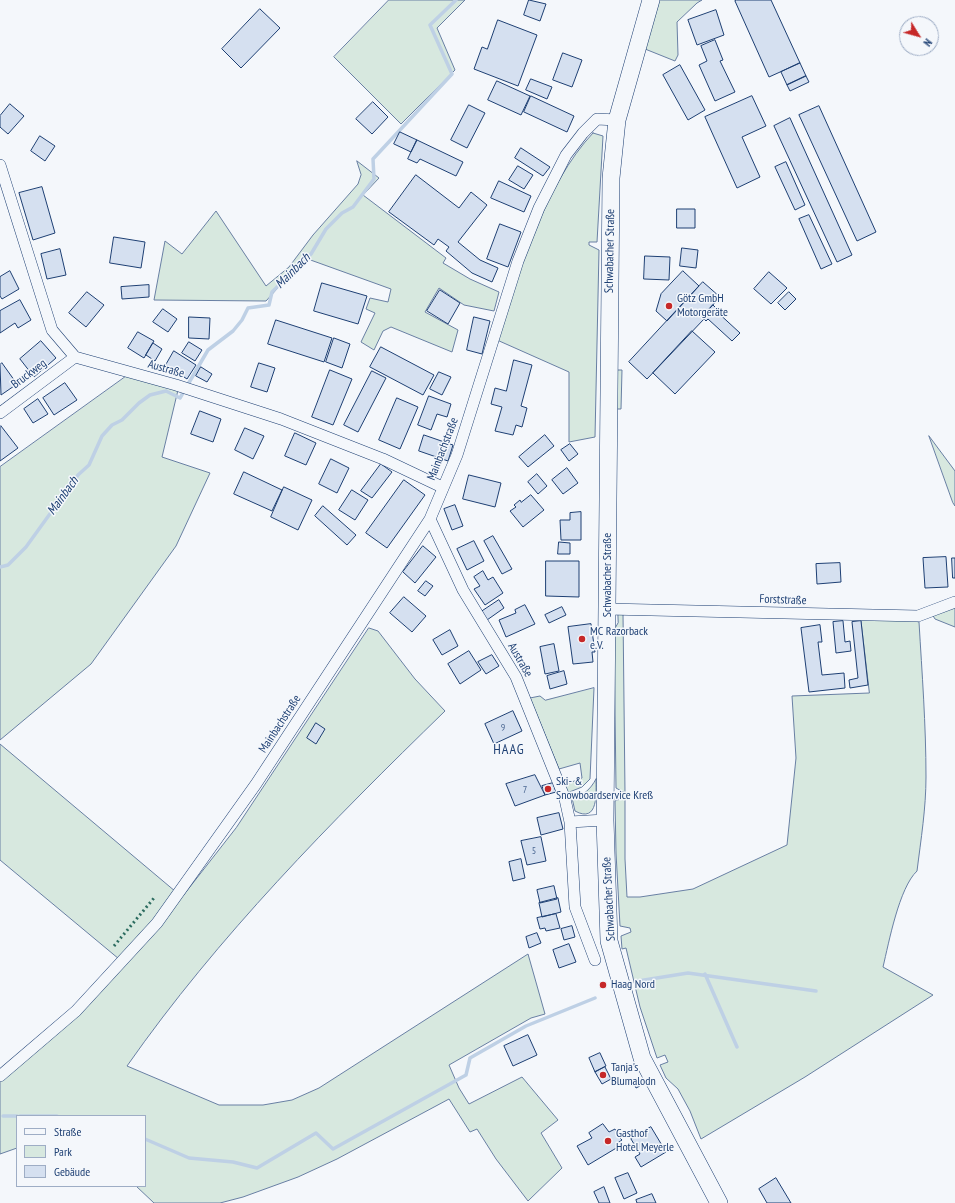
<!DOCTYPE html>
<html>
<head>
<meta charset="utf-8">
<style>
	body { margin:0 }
	#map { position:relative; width:955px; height:1203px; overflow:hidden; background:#f4f7fb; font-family:"PT Sans Narrow",sans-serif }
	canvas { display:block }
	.legend { position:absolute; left:16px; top:1115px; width:130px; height:72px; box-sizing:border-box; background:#f4f7fb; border:1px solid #9eadc5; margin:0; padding:5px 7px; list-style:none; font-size:12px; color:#1d3f73 }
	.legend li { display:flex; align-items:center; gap:8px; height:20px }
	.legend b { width:20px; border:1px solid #9eadc5 }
	.north { position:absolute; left:899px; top:16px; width:40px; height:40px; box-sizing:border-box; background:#f4f7fb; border:1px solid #9eadc5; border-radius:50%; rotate:127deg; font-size:11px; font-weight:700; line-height:16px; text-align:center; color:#1d3f73 }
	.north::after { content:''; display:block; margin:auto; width:14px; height:18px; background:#c62828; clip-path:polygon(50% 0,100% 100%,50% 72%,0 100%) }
</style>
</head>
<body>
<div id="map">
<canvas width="955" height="1203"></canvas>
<ul class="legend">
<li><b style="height:5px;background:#f4f7fb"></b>Straße</li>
<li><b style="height:11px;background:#d7e8df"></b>Park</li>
<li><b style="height:11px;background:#d5e0f0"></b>Gebäude</li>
</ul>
<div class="north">N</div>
</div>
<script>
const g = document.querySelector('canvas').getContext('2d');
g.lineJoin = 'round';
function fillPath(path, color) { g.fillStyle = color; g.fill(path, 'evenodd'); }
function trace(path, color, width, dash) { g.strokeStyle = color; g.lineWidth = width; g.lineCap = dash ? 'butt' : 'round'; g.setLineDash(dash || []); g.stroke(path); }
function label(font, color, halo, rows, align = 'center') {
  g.font = font + ' "PT Sans Narrow",sans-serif'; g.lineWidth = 3; g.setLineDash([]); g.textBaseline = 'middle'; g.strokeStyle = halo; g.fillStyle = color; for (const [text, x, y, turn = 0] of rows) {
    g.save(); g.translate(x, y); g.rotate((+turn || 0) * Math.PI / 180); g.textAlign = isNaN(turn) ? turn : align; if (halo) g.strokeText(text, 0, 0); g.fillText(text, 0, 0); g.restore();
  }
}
const green = new Path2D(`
	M389,0H465L437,28L455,70L401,124L334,57Z
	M660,0H702L697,3L677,22L678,55L675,61L645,49Z
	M593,133L603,136L597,242H589V245L599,250L595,437L569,442V372L497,340C519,273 544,185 593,133Z
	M357,161L379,178L363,195L446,258L443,263L470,279L499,292L494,311L464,305L439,288L425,312L458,330L452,352L391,327L383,331L374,350L361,342L375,313L366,309L370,298L388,302L391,289L305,258L266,301L154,300L165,241L182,254L216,211L266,286L289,267L313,235L358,184L361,175Z
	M616,370H622L621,409H615Z
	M128,375L178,390L162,457L210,473L176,546L91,664L0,740V467Z
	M929,436L955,471V506L953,503Z
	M955,604V627L935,619L932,614Z
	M618,609L623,613L625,793L616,788L614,630L618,623Z
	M861,618H903L919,622C922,673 926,725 926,777C926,808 921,839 917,871C899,888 889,942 883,967L933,995L805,1077L701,1139L690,1111L678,1089L666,1078L660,1065L668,1062L665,1055L657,1058L640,1007L626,948L622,949L621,936L631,932L630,928L620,926L616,853L615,801L625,797V859L627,897H640L693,889L787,845L796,758L792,696L869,693Z
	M369,628L378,631L415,679L445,711C331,822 218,936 127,1066L219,1105H263L292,1100L319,1088L528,954L545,1014L531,1018L449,1065L459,1088L469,1104L522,1077L558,1120L541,1133L562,1168L528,1201L496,1159L477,1129L470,1132L449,1099L337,1159L298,1177L243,1197L220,1203H154L136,1186H145V1116H17V1148L0,1154V1080L125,964L0,860V744L182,897L236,828Z
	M594,688L590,779L582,787L567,793L564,785L582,778L580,763L559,769L530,698L540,696L545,700Z
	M596,779C596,792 599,824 575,811L572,798C584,795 590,790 596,779Z`);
fillPath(green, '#d7e8df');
trace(green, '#687fa3', 1);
trace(new Path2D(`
	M0,567L8,565L26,547L78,475L89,465L102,436L112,425L122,420L139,403L150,395L166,391L180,398L208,350L233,331L242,320L248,308L269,305L272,292L311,254L326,229L342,213L353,207L374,179L373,159L452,74L430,25L456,0
	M705,974L737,1047
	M638,981L688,973L816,991
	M3,1116H17
	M20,1116H57
	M145,1139L189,1158L233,1162L257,1168L316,1133L333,1149L466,1075L470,1058L526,1026L595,998`), '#bed0e5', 3.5);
const building = new Path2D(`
	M529,0L546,4L540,21L524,15Z
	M737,0H771L800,63L769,77L735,1Z
	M260,9L280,28L241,68L222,49Z
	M716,10L724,35L697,45L688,20Z
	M498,20L537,35L518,86L474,69L482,47L487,49Z
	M715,40L723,60L720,61L735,92L715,101L699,65L707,61L701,46Z
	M563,53L582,60L572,87L553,80Z
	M800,63L806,76L787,85L781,72Z
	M680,65L705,110L688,120L663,75Z
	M806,76L809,82L790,91L787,85Z
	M531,79L552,87L547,99L526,90Z
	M497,81L530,96L521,115L488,100Z
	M531,96L574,116L567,132L524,112Z
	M752,96L766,126L742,137L760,177L737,188L705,117Z
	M373,102L388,117L372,134L356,119Z
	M10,104L24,116L8,134L0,127V116Z
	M469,105L485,113L467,148L451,140Z
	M819,106L876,232L857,241L799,115Z
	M790,118L852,255L837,262L774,126Z
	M400,132L417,140L411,152L394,144Z
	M40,136L55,146L45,161L31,151Z
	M417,140L463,162L456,176L420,159L417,163L408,159Z
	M521,148L550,167L543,176L515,158Z
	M786,162L805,205L795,210L775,167Z
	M518,166L533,175L524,189L509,180Z
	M416,175L459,208L471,192L487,205L458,242L480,260L498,268L492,282L472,273L446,251L449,247L438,239L434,245L389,212Z
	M499,181L531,196L524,212L491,198Z
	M42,187L55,233L33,240L19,193Z
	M677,209H695V228H677Z
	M809,215L832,264L821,269L799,219Z
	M500,224L521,232L508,267L487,259Z
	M114,237L145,242L141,268L110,263Z
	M682,248L698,250L696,268L680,266Z
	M60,249L66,275L47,279L41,254Z
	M645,256L670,257L669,280L644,279Z
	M10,271L19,289L2,299L0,296V277Z
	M683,271L699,286L667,321L656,311L661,294Z
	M769,272L787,288L771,304L754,289Z
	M703,282L720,297L702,317L704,319L647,379L629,362Z
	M322,283L367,296L358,324L314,311Z
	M149,285V297L122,299L121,287Z
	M440,290L460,303L448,324L427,311Z
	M87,292L104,305L86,327L69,313Z
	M789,292L796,299L785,310L778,303Z
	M20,300L31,320L18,328L15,323L0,333V311Z
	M713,305L717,309L715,310L740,333L732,341L708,319L706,321L702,317Z
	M163,309L177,319L168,332L153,322Z
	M189,317L210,318L209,339L189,338Z
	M474,317L490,321L482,354L467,350Z
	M276,320L332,338L324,362L268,344Z
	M692,331L715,352L675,394L653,373Z
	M138,332L154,341L144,358L128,348Z
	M334,338L350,344L342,368L326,362Z
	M41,341L56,358L34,377L20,359Z
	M189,342L202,350L195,361L182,353Z
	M153,343L162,349L155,361L146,355Z
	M381,347L434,375L423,395L370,367Z
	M174,351L196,365L187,379L166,365Z
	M514,360L532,365L521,406L527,408L522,427L516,425L513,435L495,431L502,407L491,404L495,388L506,391Z
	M2,363L17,384L1,395L0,365Z
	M259,363L275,368L267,392L251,387Z
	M201,367L212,374L207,382L196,376Z
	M330,370L352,379L333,425L312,417Z
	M372,371L386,378L358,432L344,425Z
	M439,372L451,377L442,395L430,389Z
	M65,383L77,400L54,415L43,398Z
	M429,396L451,404L447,417L437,414L431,430L418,425Z
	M397,398L418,407L400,449L379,440Z
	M38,399L48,414L33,423L24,409Z
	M200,411L221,419L213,442L191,434Z
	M1,426L18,448L0,461V427Z
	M245,428L264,436L253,459L235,450Z
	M295,433L316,443L306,465L285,456Z
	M424,435L453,445L448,461L419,451Z
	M545,435L554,446L528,467L519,457Z
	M570,444L578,454L569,461L561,450Z
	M331,459L349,468L337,493L319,484Z
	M381,464L392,472L372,498L361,491Z
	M567,468L578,483L563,494L552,480Z
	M244,472L282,490L272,511L234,494Z
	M537,474L547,486L538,494L528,482Z
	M469,475L501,483L495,507L463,499Z
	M404,480L425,495L387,548L366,533Z
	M284,487L312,500L298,530L271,517Z
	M352,490L368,500L355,520L339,510Z
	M531,495L544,510L523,527L510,511L516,507L514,505L520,500L521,502Z
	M455,505L463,526L452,530L444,509Z
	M323,506L356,535L347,545L315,516Z
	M581,512V540H561L560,520H570V513Z
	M493,536L512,569L502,574L484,541Z
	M474,541L484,561L467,570L457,549Z
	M559,542L570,543V554H558Z
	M423,546L436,557L415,583L403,572Z
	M946,557L948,587L925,588L923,558Z
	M952,558H955V578H953Z
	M546,561H579V597L546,596Z
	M840,563L841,582L817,584L816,564Z
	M483,571L488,580L493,577L503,593L485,605L474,589L480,586L474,577Z
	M426,581L433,586L425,596L418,591Z
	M404,597L426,616L412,632L390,613Z
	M499,600L504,608L487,620L481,612Z
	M525,605L535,624L506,637L499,620L516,613L515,610Z
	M562,607L566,615L549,623L545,615Z
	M843,621L845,642L850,641L851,651L836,653L833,622Z
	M861,621L868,685L850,688L849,680L858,678L852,622Z
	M591,624L595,652H592L593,662L573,664L568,627Z
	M820,625L822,642H818L822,675L844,673L845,688L809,692L801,628Z
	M450,630L458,646L442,655L433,640Z
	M554,644L559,671L545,674L540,647Z
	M469,651L481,670L460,684L448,664Z
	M492,655L499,666L486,674L478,662Z
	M564,671L567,684L550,689L547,676Z
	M513,711L522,731L494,744L485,724Z
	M316,723L325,729L316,744L307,738Z
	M535,775L545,795L515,806L506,784Z
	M553,783L556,792L545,795L542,786Z
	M559,813L563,829L541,835L537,818Z
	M541,837L546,861L527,865L521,841Z
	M521,859L525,878L513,881L509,862Z
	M554,886L557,899L540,903L537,890Z
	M558,898L561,912L542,917L539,903Z
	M556,914L560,928L546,931L545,928L540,929L537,918Z
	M572,926L575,937L564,940L561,929Z
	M537,933L541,943L529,948L526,937Z
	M569,944L576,962L559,968L553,950Z
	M528,1035L537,1055L513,1066L504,1046Z
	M600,1053L606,1066L595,1072L589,1058Z
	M605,1067L611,1079L602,1084L595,1072Z
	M637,1079L640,1086L636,1088L633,1081Z
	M603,1124L609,1132L615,1129L617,1132L621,1129L624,1134L619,1137L622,1140L616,1144L618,1147L588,1165L577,1146L592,1138L589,1133Z
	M651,1127L666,1152L641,1167L635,1157L640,1154L631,1139Z
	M628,1173L637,1193L624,1199L615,1178Z
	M776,1178L791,1203H767L759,1189Z
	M604,1187L610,1203H599L594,1192Z
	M652,1194L656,1203H637L636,1200Z`);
fillPath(building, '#d5e0f0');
trace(building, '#1d3f73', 1);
const street = new Path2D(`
	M0,165L52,330L75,357L176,385L281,419L383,459L442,487
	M0,413L75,357
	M430,519L463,590L516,677L565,799L570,822L575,907L595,960
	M607,609L918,616L955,602
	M570,822L605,820
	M0,1076L76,1011L157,923L256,784L430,519L457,455L518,261L539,208L566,155L583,133L597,119L617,120`);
const primary = new Path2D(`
	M651,0L617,120L611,178L605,820L609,941L642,1058L719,1203`);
trace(street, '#1d3f73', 12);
trace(primary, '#1d3f73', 18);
trace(street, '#f4f7fb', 11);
trace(primary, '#f4f7fb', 17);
trace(new Path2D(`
	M114,946L154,898`), '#2c6c60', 3, [2, 3]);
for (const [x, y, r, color] of [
	[669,306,4,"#c62828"],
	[582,639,4,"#c62828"],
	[548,789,4,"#c62828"],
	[603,985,4,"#c62828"],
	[603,1075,4,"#c62828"],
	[608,1141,4,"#c62828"]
]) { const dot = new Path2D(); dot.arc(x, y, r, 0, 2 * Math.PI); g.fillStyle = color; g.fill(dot); trace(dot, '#f4f7fb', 1.5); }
label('10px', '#4b6792', null, [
	["9",503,728],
	["7",525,790],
	["5",534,851]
]);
label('12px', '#1d3f73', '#f4f7fb', [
	["Schwabacher Straße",610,251,-89],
	["Austraße",166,369,16],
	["Bruckweg",29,374,-37],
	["Mainbachstraße",443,449,-69],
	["Schwabacher Straße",608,575,-90],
	["Forststraße",783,600,2],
	["Austraße",520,660,60],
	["Mainbachstraße",280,724,-57],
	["Schwabacher Straße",609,899,-93]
]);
label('12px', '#1d3f73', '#f4f7fb', [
	["Götz GmbH",677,299],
	["Motorgeräte",677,313],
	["MC Razorback",590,632],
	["e.V.",590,646],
	["Ski- &",556,782],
	["Snowboardservice Kreß",556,796],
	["Haag Nord",611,985],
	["Tanja's",611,1068],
	["Blumalodn",611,1082],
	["Gasthof",616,1134],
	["Hotel Meyerle",616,1148]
], 'left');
label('italic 13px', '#1d3f73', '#f4f7fb', [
	["Mainbach",293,271,-45],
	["Mainbach",63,496,-54]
]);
g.letterSpacing = '1px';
label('14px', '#1d3f73', '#f4f7fb', [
	["HAAG",509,750]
]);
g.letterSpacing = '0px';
</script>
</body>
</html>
